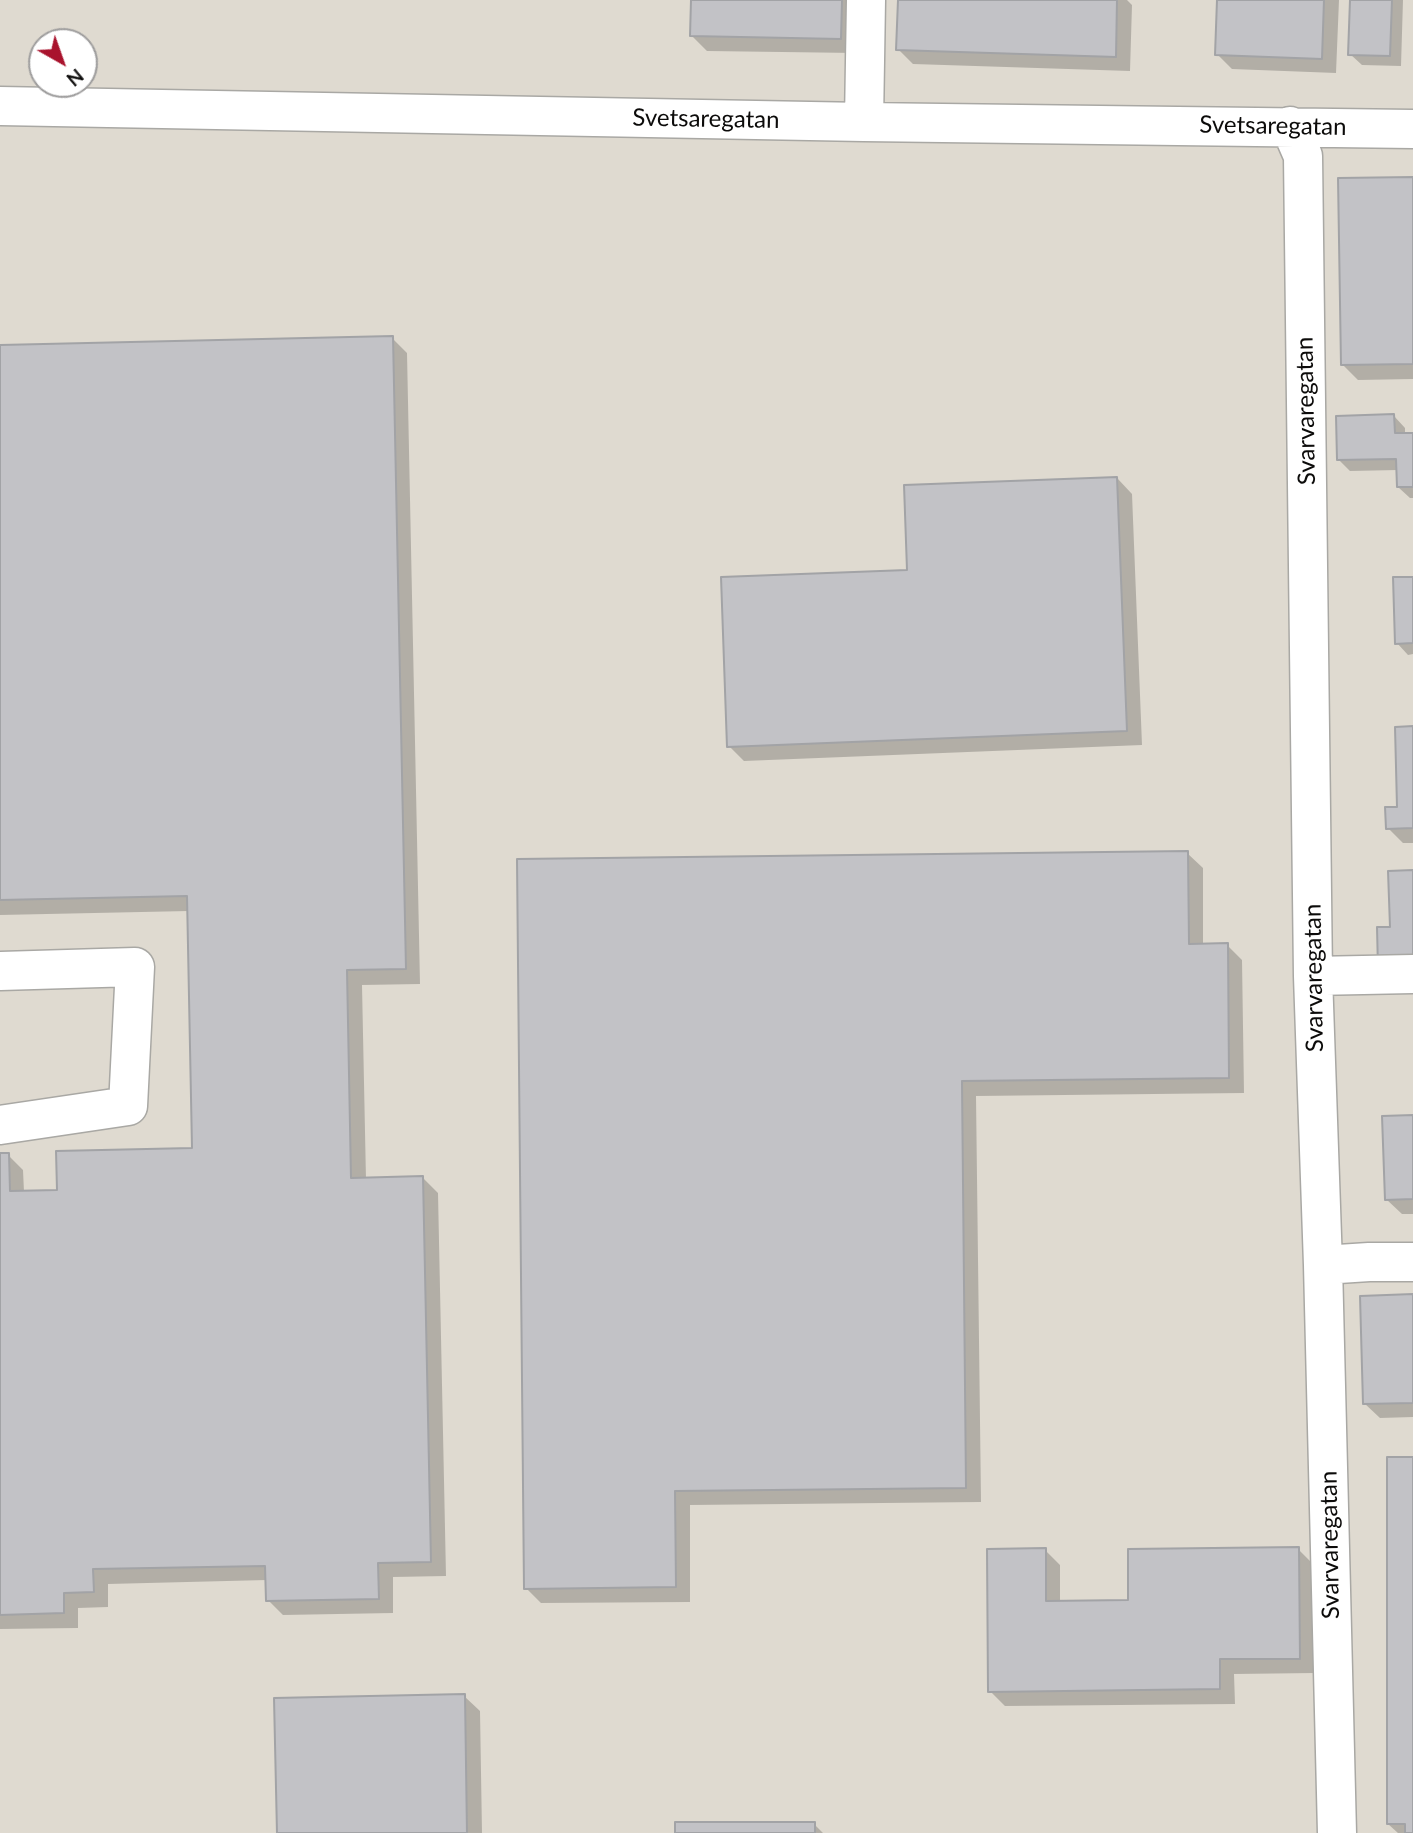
<!DOCTYPE html>
<html>
<head>
<meta charset="utf-8">
<style>
	body { margin:0 }
	#map { position:relative; width:1413px; height:1833px; overflow:hidden; background:#e6e5e2; font-family:Lato,sans-serif }
	canvas { display:block }
	.north { position:absolute; left:28px; top:28px; width:70px; height:70px; box-sizing:border-box; background:#fff; border:2px solid #9e9d9d; border-radius:50%; rotate:140deg; font-size:19px; font-weight:700; line-height:28px; text-align:center; color:#0c0b0a }
	.north::after { content:''; display:block; margin:auto; width:24px; height:32px; background:#a9132d; clip-path:polygon(50% 0,100% 100%,50% 72%,0 100%) }
</style>
</head>
<body>
<div id="map">
<canvas width="1413" height="1833"></canvas>
<div class="north">N</div>
</div>
<script>
const g = document.querySelector('canvas').getContext('2d');
g.lineJoin = 'round';
function fillPath(path, color) { g.fillStyle = color; g.fill(path, 'evenodd'); }
function trace(path, color, width, dash) { g.strokeStyle = color; g.lineWidth = width; g.lineCap = dash ? 'butt' : 'round'; g.setLineDash(dash || []); g.stroke(path); }
function label(font, color, halo, rows, align = 'center') {
  g.font = font + ' Lato,sans-serif'; g.lineWidth = 6; g.setLineDash([]); g.textBaseline = 'middle'; g.strokeStyle = halo; g.fillStyle = color; for (const [text, x, y, turn = 0] of rows) {
    g.save(); g.translate(x, y); g.rotate((+turn || 0) * Math.PI / 180); g.textAlign = isNaN(turn) ? turn : align; if (halo) g.strokeText(text, 0, 0); g.fillText(text, 0, 0); g.restore();
  }
}
fillPath(new Path2D(`
	M0,0H1413V1833H0ZM42,42H84V84H42Z`), '#dfdad0');
fillPath(new Path2D(`
	M693,0H857L856,53L707,51L692,36Z
	M900,0H1127L1132,5L1130,71L913,64L898,49Z
	M1218,0H1339L1336,73L1232,69L1217,54Z
	M1352,0H1403L1401,66L1362,65L1350,54Z
	M1413,179V379L1358,380L1343,365Z
	M392,338L407,353L420,984L362,985L366,1180L423,1178L438,1193L446,1576L393,1577V1613L283,1615L268,1600L267,1580L108,1584V1607L78,1608V1628L0,1629V1155H8L23,1170L24,1192H59L193,1149L189,911L0,915V347Z
	M1394,416L1405,428V435H1413V498H1410L1398,487V470L1350,471L1338,459Z
	M1117,478L1132,494L1142,745L744,761L729,746L909,571Z
	M1413,579V654L1408,655L1397,643Z
	M1413,728V843H1403L1388,828L1399,809Z
	M1187,853L1203,868V945H1227L1242,960L1244,1093L976,1096L981,1502L690,1505V1602L541,1603L526,1588L519,861Z
	M1413,1117V1214H1402L1386,1199Z
	M1413,1296V1417L1380,1418L1364,1403Z
	M1413,1459V1833H1398L1388,1824Z
	M1298,1549L1313,1564L1315,1673L1234,1674L1235,1704L1005,1706L990,1691L1045,1550L1060,1565V1602L1130,1601Z
	M464,1696L480,1711L482,1833H278Z
	M814,1824L823,1833H677Z`), '#0003');
const building = new Path2D(`
	M691,0H842L841,39L690,36Z
	M898,0H1117L1116,57L896,50Z
	M1217,0H1324L1322,59L1215,55Z
	M1350,0H1392L1390,56L1348,55Z
	M1413,177V364L1341,365L1338,178Z
	M393,336L406,969L347,970L351,1178L423,1176L431,1562L378,1563L379,1599L266,1601L265,1566L93,1569L94,1592L64,1593V1613L0,1615V1153H9L10,1191L57,1190L56,1151L192,1148L187,896L0,900V345Z
	M1394,414L1395,433H1413V487H1397L1396,459L1337,460L1336,416Z
	M1117,477L1127,731L727,747L721,577L907,570L904,485Z
	M1393,577H1413V643L1395,644Z
	M1413,726V828L1386,829L1385,807H1397L1395,727Z
	M1188,851L1189,944L1228,943L1229,1078L962,1081L966,1488L675,1491L676,1587L524,1589L517,859Z
	M1413,870V969L1378,970L1377,927H1390L1388,871Z
	M1413,1115V1199L1385,1200L1382,1116Z
	M1413,1294V1403L1363,1404L1360,1296Z
	M1387,1457H1413V1833H1405V1824H1387Z
	M1299,1547L1300,1659H1220V1689L988,1692L987,1549L1046,1548V1601L1128,1600V1549Z
	M465,1694L467,1833H277L274,1698Z
	M675,1822H815V1833H675Z`);
fillPath(building, '#c2c2c6');
trace(building, '#a2a3a6', 2);
const minor = new Path2D(`
	M0,106L864,122L1413,129
	M864,122L866,0
	M1290,126L1303,156L1313,976L1323,1265L1337,1833
	M0,971L135,967L128,1106L0,1125
	M1313,976L1413,974
	M1323,1265L1369,1262H1413`);
trace(minor, '#a9a8a4', 41);
trace(minor, '#fff', 38);
label('24px', '#0c0b0a', '#fff', [
	["Svetsaregatan",706,119,1],
	["Svetsaregatan",1273,126,1],
	["Svarvaregatan",1306,411,-91],
	["Svarvaregatan",1314,978,-91],
	["Svarvaregatan",1330,1545,-91]
]);
</script>
</body>
</html>
